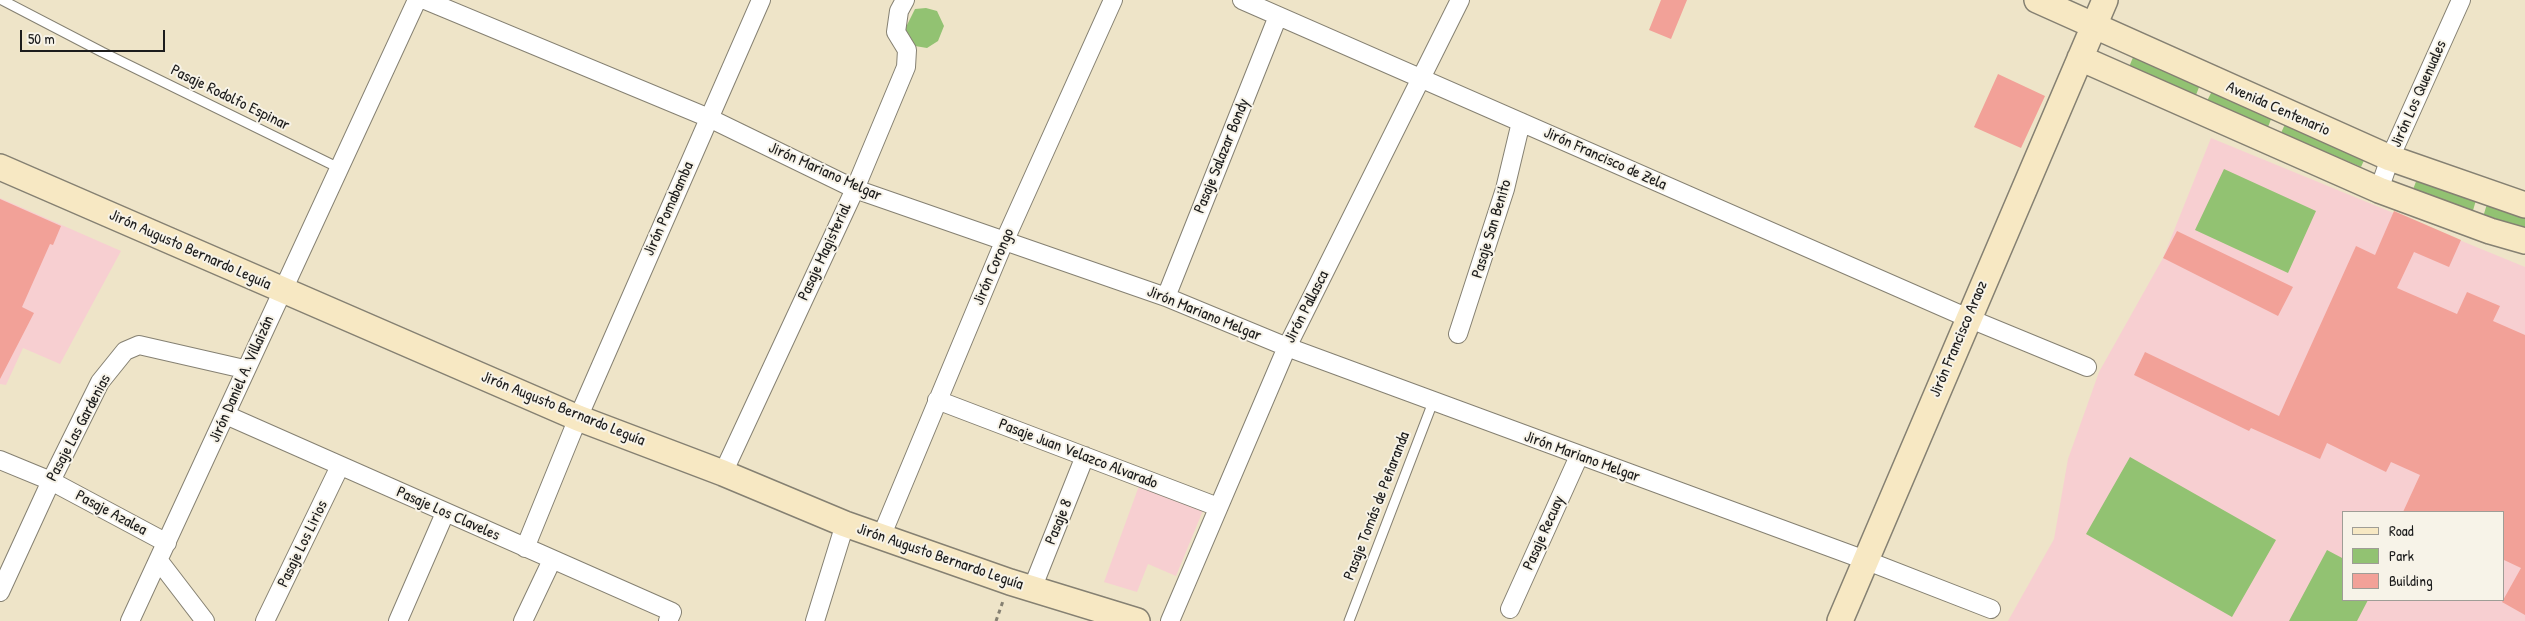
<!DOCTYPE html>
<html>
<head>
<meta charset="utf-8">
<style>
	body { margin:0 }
	#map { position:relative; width:2525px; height:621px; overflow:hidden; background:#eee4c8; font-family:"Patrick Hand",sans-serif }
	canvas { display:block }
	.legend { position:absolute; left:2342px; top:511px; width:162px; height:90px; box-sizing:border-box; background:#f7f3e8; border:1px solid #9f9d96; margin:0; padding:6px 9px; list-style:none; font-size:15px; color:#1c1c1c }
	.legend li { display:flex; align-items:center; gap:10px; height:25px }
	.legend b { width:25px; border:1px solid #9f9d96 }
	.scale { position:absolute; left:20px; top:30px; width:145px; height:22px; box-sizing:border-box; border:2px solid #1c1c1c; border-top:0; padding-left:6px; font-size:15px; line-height:18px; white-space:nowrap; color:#1c1c1c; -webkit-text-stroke:4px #f7f3e8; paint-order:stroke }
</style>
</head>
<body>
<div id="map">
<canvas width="2525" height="621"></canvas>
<ul class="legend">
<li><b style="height:6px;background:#f7e8c3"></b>Road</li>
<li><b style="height:14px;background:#92c272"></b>Park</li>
<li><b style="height:14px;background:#f2a198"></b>Building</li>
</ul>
<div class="scale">50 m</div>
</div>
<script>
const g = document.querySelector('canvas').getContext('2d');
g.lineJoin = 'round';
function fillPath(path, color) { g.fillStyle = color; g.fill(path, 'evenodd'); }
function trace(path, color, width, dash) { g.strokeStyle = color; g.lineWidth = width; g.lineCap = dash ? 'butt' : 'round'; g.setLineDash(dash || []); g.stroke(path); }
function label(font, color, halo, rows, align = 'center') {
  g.font = font + ' "Patrick Hand",sans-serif'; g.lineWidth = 4; g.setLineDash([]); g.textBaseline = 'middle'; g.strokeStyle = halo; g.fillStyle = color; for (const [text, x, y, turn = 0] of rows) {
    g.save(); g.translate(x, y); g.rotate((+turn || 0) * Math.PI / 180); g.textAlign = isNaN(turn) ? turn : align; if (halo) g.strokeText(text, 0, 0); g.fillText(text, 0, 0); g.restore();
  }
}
fillPath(new Path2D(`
	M2211,138L2525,267V621H2008L2054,539L2068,459L2099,372L2163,258ZM2344,512H2504V600H2344Z
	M0,198L121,251L60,364L23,348L6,385L0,384Z
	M1140,483L1204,508L1176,576L1148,564L1137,592L1104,582Z`), '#f7cfd1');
fillPath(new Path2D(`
	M926,8L937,11L944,26L938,41L927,48L915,46L903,33L915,9Z
	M2134,55L2201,82L2196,95L2129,67Z
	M2213,89L2273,114L2268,127L2207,101Z
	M2286,122L2366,156L2361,167L2281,133Z
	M2224,169L2316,211L2288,273L2195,230Z
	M2417,179L2476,200L2472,214L2412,192Z
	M2487,204L2525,217V229L2483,217Z
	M2130,457L2276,540L2232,617L2086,534Z
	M2327,550L2344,559V600H2368L2357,621H2289Z`), '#92c272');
fillPath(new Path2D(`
	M1661,0H1687L1671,39L1649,30Z
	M1998,74L2045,96L2021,148L1974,127Z
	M0,199L61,226L53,245L50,244L22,307L34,313L0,379Z
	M2394,211L2461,240L2449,267L2414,252L2397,288L2457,314L2467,292L2500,306L2493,321L2525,335V615L2502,602L2521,568L2504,560V512H2403L2420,475L2391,462L2386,472L2327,443L2320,459L2251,428L2249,431L2134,375L2145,352L2279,416L2356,246L2375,255Z
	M2177,231L2293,287L2278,316L2163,258Z`), '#f2a198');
const service = new Path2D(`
	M2,0L102,52L339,168
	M1349,621L1433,402`);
const minor = new Path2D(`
	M425,0L709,118L855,189L1166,297L1287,347L1865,560L1991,609
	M1242,0L1968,318L2087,367
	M2379,190L2390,158L2461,0
	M1166,297L1278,16
	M1458,334L1505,189L1521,122
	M937,400L1218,507
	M226,415L672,612L668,621
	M0,460L51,481L167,543
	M723,473L855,189L906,67L907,50L896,32L899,11L905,0
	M881,537L1004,242L1113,0
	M525,548L578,418L761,0
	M159,561L205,621
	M1032,589L1085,456
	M0,592L51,481L100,382L125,351L139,345L244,369
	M1510,609L1579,456
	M130,621L417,0
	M265,621L340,466
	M398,621L445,513
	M523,621L552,560
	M815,621L845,524
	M1170,621L1287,347L1460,0`);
const secondary = new Path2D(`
	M2037,0L2390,158L2525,205
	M2080,58L2379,190L2490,231L2525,241
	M0,167L578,418L723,473L845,524L1010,582L1137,621
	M1840,621L2105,0`);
trace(service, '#858072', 11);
trace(minor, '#858072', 20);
trace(secondary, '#858072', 28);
trace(new Path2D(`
	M996,621L1003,601`), '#858072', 3, [4, 4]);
trace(service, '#fff', 9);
trace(minor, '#fff', 18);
trace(secondary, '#f7e8c3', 25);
label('16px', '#1c1c1c', '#f7f3e8', [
	["Jirón Los Quenuales",2419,94,-66],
	["Pasaje Rodolfo Espinar",230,98,26],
	["Avenida Centenario",2278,109,24],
	["Pasaje Salazar Bondy",1222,156,-68],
	["Jirón Francisco de Zela",1605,159,24],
	["Jirón Mariano Melgar",825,172,24],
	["Jirón Pomabamba",669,209,-66],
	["Pasaje San Benito",1492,229,-73],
	["Jirón Augusto Bernardo Leguía",190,250,24],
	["Pasaje Magisterial",825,252,-65],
	["Jirón Corongo",994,267,-67],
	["Jirón Pallasca",1307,307,-63],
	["Jirón Mariano Melgar",1204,314,22],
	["Jirón Francisco Araoz",1959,339,-67],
	["Jirón Daniel A. Villaizán",242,379,-66],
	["Jirón Augusto Bernardo Leguía",563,409,22],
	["Pasaje Las Gardenias",79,428,-62],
	["Pasaje Juan Velazco Alvarado",1078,454,21],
	["Jirón Mariano Melgar",1582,457,20],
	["Pasaje Tomás de Peñaranda",1377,506,-69],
	["Pasaje Azalea",111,513,28],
	["Pasaje Los Claveles",448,514,24],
	["Pasaje 8",1059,522,-68],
	["Pasaje Recuay",1544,533,-66],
	["Pasaje Los Lirios",303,544,-64],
	["Jirón Augusto Bernardo Leguía",940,557,19]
]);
</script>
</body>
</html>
